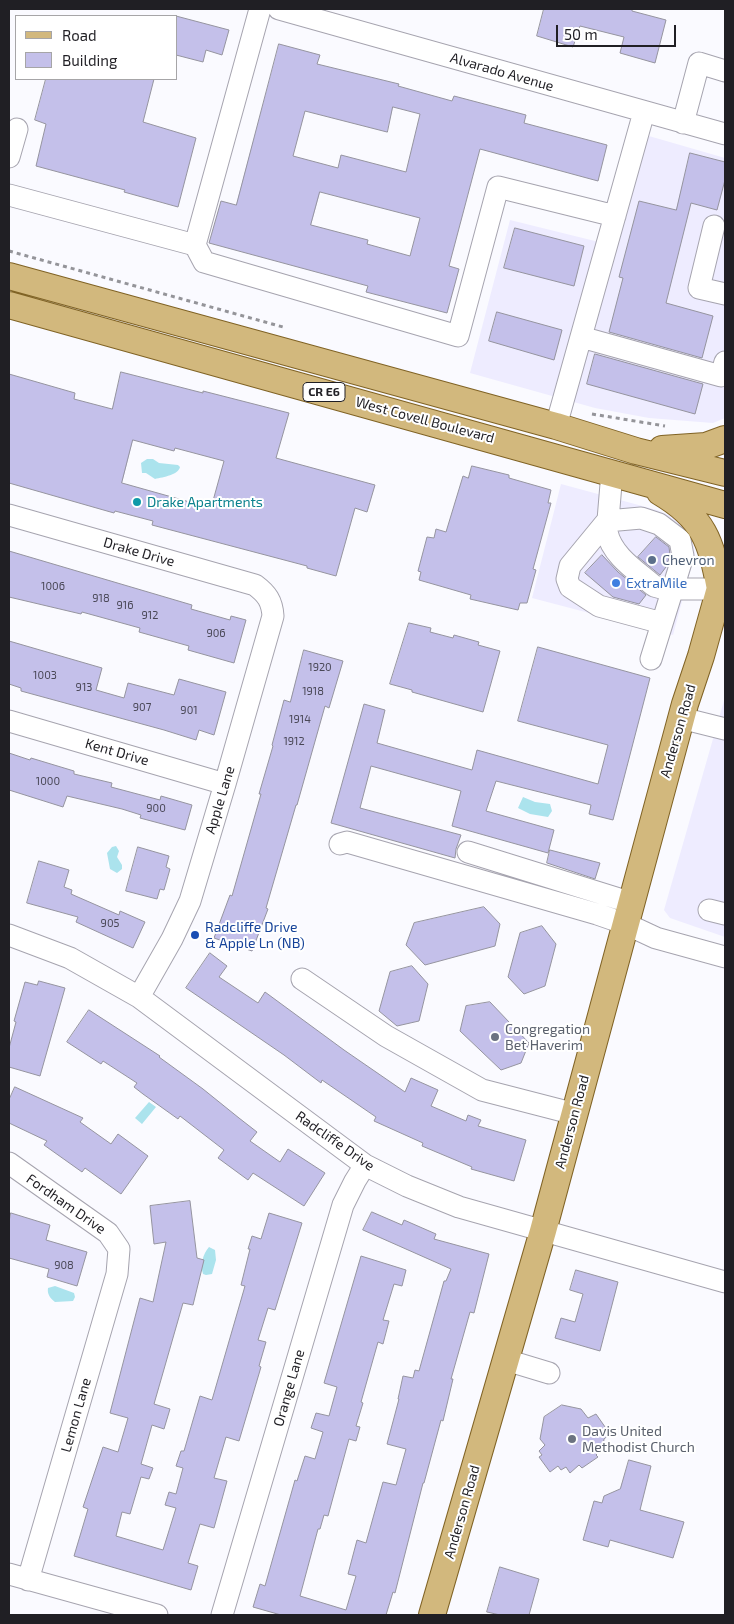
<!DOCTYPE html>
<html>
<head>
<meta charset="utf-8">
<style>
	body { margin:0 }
	#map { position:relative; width:734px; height:1624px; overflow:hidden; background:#fafaff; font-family:"Exo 2",sans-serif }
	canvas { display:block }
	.frame { position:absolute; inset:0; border:10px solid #201f24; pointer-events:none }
	.legend { position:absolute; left:15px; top:15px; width:162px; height:65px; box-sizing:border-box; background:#fff; border:1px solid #a6a5a7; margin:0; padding:6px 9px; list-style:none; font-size:15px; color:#201f24 }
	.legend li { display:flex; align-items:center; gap:10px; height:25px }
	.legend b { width:25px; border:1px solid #a6a5a7 }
	.scale { position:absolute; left:556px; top:25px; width:120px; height:22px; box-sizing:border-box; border:2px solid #201f24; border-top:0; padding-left:6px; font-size:15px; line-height:18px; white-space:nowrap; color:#201f24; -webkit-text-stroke:4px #fff; paint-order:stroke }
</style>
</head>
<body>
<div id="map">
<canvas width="734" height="1624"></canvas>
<div class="frame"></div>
<ul class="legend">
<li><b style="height:6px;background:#d2b87d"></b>Road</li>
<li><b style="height:14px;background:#c4c0ea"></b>Building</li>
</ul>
<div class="scale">50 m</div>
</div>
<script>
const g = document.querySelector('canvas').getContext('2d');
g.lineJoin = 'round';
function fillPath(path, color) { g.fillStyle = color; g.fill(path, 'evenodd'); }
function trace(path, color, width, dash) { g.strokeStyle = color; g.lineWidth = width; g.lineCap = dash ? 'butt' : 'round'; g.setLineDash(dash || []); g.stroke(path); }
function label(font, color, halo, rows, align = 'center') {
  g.font = font + ' "Exo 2",sans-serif'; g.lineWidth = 4; g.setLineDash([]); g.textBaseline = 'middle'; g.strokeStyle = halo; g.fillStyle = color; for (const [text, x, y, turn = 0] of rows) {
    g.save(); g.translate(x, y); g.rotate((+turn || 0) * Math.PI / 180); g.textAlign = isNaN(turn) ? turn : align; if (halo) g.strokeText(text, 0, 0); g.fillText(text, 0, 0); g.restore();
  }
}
fillPath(new Path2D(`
	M642,134L725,158V418L713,423L649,418L595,408L470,373L510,220L611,245Z
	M561,484L657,510L673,517L685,527L693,541L695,553L673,635L532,598Z
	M725,697V937L670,918L664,910Z`), '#eeecff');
fillPath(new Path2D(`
	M147,459H153L159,463L178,465L180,467C178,475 164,477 155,479L146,473H142L141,463Z
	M523,797L535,802L550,804L552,811L548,817L530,814L518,808Z
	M116,846L119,851L117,857L122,865V869L117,873L110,869L107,853L112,847Z
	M149,1102L156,1107L142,1124L135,1118Z
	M209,1247L215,1250L216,1260L212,1274L206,1275L203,1274C200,1264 203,1254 209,1247Z
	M55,1286L74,1293L75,1297L73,1301L55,1302C50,1298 47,1294 48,1288Z`), '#abe3ed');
const building = new Path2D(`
	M544,9H632V11L666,20L655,63L620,53L624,37L580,26L573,47L537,36Z
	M176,16L229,30L222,55L206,50L203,62L176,55Z
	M279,44L320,55L317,64L399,84L398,86L452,101L454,96L526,115L524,123L607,145L598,181L480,149L449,266L459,269L447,313L366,292L368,286L209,243L221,201L236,205ZM393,107L420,114L406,172L341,155L338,168L293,156L305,111L387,132ZM320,192L420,218L410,256L367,244L368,240L311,225Z
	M46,79H154L143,122L196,138L178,207L124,192L125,190L36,166L46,124L35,120Z
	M690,153L725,162V180L717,210L691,203L666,303L713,316L702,358L609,332L623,278L619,277L639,201L676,210Z
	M515,228L584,246L574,286L504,268Z
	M497,312L562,330L554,360L489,341Z
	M595,354L703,384L695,414L587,384Z
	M121,372L203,393V391L289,413L276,458L375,485L367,512L355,508L336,576L307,568V566L152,525L153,521L115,511L114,513L9,483V374L75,393L74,399L112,409ZM133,440L174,451L175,448L224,461L211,508L122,483Z
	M472,466L509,475V478L551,490L548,503H551L533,569L536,570L527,603H520L518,610L470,599L471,595L419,580L421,572L418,571L427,537L434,538L436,529L446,532L463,476L468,478Z
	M656,537L669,547L670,555L666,567L660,575L638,557Z
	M9,551L192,605L191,609L230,620L231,616L246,620L234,663L188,650L189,646L139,632L140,628L82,612L81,614L9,597Z
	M602,555L618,572L646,595L639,604L613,597L585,573Z
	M409,623L431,628L430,632L453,638L454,635L479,642L478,645L500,651L483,712L412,692V690L390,684Z
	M9,641L102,668L96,690L124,698L128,683L174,695L179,679L226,692L214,735L199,730L196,740L164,730L21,691V688L9,684Z
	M538,647L650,678L613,820L589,814L591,805L496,781L486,811L554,830L548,853L452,826L461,791L371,766L360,808L461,835L456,849L455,858L331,823L364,704L385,710L377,743L472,770L477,750L598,784L608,745L518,721Z
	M304,650L343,661L329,708L325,706L297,805H296L266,908L268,909L252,951L214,938L230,895L232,896L261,794H259L273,746L272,745L284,700L290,702Z
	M9,753L30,760L31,758L74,771V774L112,783L111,787L160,800L161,796L192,805L185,830L140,818L141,815L122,809L67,796L63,807L9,790Z
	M138,847L169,856L166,867L170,869L164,890L160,889L157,899L126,891Z
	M550,850L600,863L595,879L547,863Z
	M39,861L69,870L64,887L72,890L71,894L119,915L120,911L145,922L133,948L76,922L78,917L27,903Z
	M484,907L500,924L495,946L425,965L406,945L414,923Z
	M542,926L556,944L545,986L524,994L508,977L520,933Z
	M210,953L227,966L219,977L258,1003L265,992L344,1050L405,1092L411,1078L438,1090L431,1106L466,1121L468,1115L481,1120L478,1126L526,1140L514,1181L471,1169L472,1167L422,1146L423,1143L374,1121L376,1117L322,1080L321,1083L284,1055L186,988Z
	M412,966L428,984L419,1021L397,1026L379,1011L390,972Z
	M39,981L65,988L40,1076L9,1067V1048L16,1022L14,1021L25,982L37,985Z
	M490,1002L529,1043L521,1063L501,1070L460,1031L466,1006Z
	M89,1010L160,1056L159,1057L203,1089L239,1118L257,1132L250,1141L280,1162L288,1149L325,1173L304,1206L253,1173L248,1180L218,1158L224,1150L180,1116L178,1119L143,1094L134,1087L137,1083L103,1061L101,1064L67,1042Z
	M15,1087L83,1118L80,1122L111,1144L118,1134L148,1156L121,1194L85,1168L82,1172L44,1145L47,1141L9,1123V1100Z
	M190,1201L197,1258L204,1260L193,1305L183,1303L154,1404L170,1409L164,1429L152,1425L141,1464L153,1468L149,1479L141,1477L130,1514L122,1512L116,1536L163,1550L176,1508L165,1505L169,1492L176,1494L183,1468L176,1466L181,1451H184L200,1396L212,1400L245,1286L241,1285L250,1249H248L252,1236L261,1239L269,1213L302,1223L275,1310L268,1308L258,1340L266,1342L259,1366L261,1367L239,1441L226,1437L214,1478L227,1481L214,1528L200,1524L188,1563L198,1566L191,1590L74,1556L88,1509L83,1507L103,1447L118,1452L128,1418L110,1413L140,1298L153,1302L166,1242L154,1244L150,1206Z
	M372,1212L402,1225L404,1220L436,1234L434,1239L489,1254L474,1313L470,1312L451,1379H453L443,1421L441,1420L424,1483H423L395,1593L393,1592L386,1615H281L253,1607L260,1584L265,1586L295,1480L297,1481L305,1456L315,1459L323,1432L311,1428L316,1413L329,1416L337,1387L324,1383L361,1256L406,1270L402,1286L394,1284L383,1320L389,1321L383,1344L378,1342L361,1402L363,1403L356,1426L360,1427L356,1441L349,1439L328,1516L324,1515L320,1529H318L300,1596L346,1610L356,1576L348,1574L357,1540L366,1543L383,1482L396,1485L406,1449L387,1444L399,1399H398L403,1376L413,1378L415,1370L419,1371L444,1281H446L451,1269L363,1230Z
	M11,1213L50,1225L46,1240L87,1252L77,1286L47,1277L49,1269L9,1258V1222Z
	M576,1270L618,1282L600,1351L555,1338L561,1318L575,1322L583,1294L570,1290Z
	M562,1405L581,1409L588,1418L596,1414L610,1434L604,1439L603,1448L596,1455L598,1457L582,1468L579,1465L570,1473L566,1467L561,1470L558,1466L550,1472L539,1457L542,1455L539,1451L545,1445L540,1439L544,1417Z
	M629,1460L651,1466L640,1510L684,1522L673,1558L610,1540L608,1547L583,1540L594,1501L602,1503L604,1496L620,1489Z
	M500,1567L539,1579L529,1615H500L487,1612Z`);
fillPath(building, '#c4c0ea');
trace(building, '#95949f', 1);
const minor = new Path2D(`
	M279,9L725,134
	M683,123L699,63L725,71
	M9,157L17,129
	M9,195L195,245L204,262L458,336L498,187L615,216
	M714,226L699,288L725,294
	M195,245L260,9
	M581,337L721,376L725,362
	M556,426L644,112
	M612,472L607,532C612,556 637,571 654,586L665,589H720
	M9,515L255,585C267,594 272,601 273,616L225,784L190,901L172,939L139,997
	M651,659L683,556L680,540L659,524L641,518L607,521L570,566L567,579L570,587L599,606L662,623
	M681,718L725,729
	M9,721L225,784
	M340,844L347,842L597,914L626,924L656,938L725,957
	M468,852L632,903
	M709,910L725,914
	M9,935L70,958L139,997L365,1165L407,1186L459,1207L725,1282
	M302,979L386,1036L482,1090L575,1114
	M9,1163L108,1233L119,1249L117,1274L28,1580
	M506,1360L549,1373
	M9,1574L157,1615
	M222,1615L343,1205L355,1181L365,1165`);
const major = new Path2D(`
	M9,276L556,426L636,451L725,473
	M9,305L725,505
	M662,449L706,446L725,439
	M660,492C704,518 711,541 720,589
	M432,1615L543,1231L685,704L701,656L725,570`);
trace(minor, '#a6a4af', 23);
trace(major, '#806325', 28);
trace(new Path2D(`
	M9,251L283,327
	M592,414L665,426`), '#949499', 3, [4, 4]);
trace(minor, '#fff', 21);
trace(major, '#d2b87d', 26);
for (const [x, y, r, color] of [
	[137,502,5,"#0f9aa8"],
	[652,560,5,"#5c6f8a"],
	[616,583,5,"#3f7fe0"],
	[195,935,5,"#1a4fb4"],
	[495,1037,5,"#6b7280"],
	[572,1439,5,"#6b7280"]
]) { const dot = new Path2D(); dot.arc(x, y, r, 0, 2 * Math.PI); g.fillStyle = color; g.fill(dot); trace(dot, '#fff', 2); }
label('11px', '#494756', null, [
	["1006",53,586],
	["918",101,598],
	["916",125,605],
	["912",150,615],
	["906",216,633],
	["1920",320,667],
	["1003",45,675],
	["913",84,687],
	["1918",313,691],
	["907",142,707],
	["901",189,710],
	["1914",300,719],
	["1912",294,741],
	["1000",48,781],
	["900",156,808],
	["905",110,923],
	["908",64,1265]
]);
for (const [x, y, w] of [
	[324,392,42]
]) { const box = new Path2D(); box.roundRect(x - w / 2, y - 9.5, w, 19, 4); g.fillStyle = '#fff'; g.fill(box); trace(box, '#201f24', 1); }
label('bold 12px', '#201f24', null, [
	["CR E6",324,392]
]);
label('14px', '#201f24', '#fff', [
	["Alvarado Avenue",502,72,16],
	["West Covell Boulevard",425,420,15],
	["Drake Drive",139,552,16],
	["Anderson Road",678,731,-74],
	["Kent Drive",117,752,16],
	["Apple Lane",220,800,-73],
	["Anderson Road",572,1122,-75],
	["Radcliffe Drive",335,1141,35],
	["Fordham Drive",66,1204,35],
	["Orange Lane",289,1388,-74],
	["Lemon Lane",76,1415,-74],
	["Anderson Road",462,1512,-74]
]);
label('14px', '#0d838f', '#fff', [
	["Drake Apartments",147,502]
], 'left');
label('14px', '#4e5e75', '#fff', [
	["Chevron",662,560]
], 'left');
label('14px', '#366cbe', '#fff', [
	["ExtraMile",626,583]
], 'left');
label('14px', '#164399', '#fff', [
	["Radcliffe Drive",205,927],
	["& Apple Ln (NB)",205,943]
], 'left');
label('14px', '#5b616d', '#fff', [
	["Congregation",505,1029],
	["Bet Haverim",505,1045],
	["Davis United",582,1431],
	["Methodist Church",582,1447]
], 'left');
</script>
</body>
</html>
